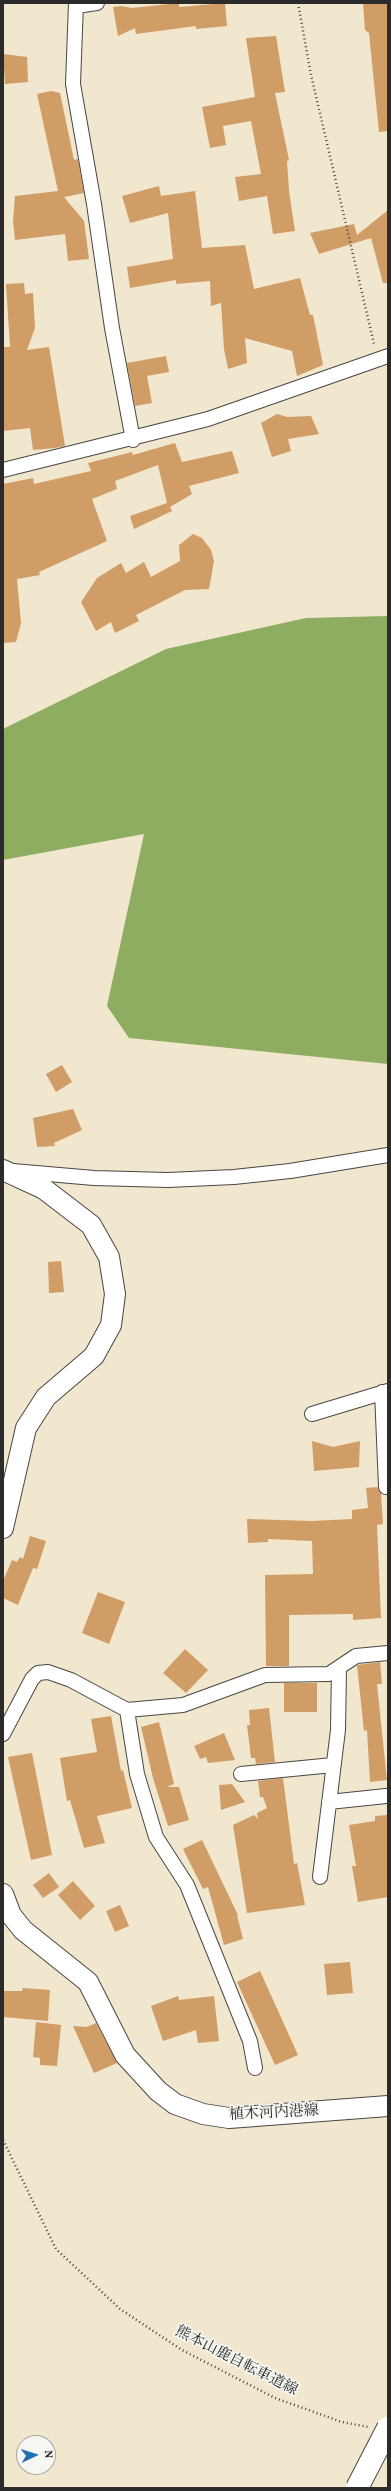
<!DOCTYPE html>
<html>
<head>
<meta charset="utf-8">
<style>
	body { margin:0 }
	#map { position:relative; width:391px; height:2491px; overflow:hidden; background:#f1e6ce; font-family:Vollkorn,serif }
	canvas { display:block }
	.frame { position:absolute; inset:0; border:4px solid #2b2b2b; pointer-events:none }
	.north { position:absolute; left:16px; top:2435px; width:40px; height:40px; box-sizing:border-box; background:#f6f6f2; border:1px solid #a5a5a2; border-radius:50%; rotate:86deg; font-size:11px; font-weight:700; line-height:16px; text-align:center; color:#2b2b2b }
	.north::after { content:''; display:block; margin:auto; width:14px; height:18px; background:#1f6fb2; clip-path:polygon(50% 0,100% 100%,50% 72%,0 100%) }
</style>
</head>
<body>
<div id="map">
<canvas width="391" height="2491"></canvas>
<div class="frame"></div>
<div class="north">N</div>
</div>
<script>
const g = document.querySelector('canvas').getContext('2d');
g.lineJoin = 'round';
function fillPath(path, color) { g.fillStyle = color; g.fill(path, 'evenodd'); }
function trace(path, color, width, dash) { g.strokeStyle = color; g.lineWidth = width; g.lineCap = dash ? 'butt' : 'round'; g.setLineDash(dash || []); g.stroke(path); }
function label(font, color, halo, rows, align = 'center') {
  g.font = font + ' Vollkorn,"Noto Serif JP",serif'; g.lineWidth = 3.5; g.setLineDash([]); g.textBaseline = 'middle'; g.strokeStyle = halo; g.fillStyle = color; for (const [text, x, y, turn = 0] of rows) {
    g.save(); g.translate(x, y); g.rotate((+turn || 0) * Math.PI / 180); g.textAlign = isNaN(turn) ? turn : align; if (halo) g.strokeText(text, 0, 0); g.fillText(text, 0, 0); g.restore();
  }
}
fillPath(new Path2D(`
	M388,616V1064L129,1038L107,1006L144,834L3,860V729L166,649L306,618Z`), '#8ead61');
fillPath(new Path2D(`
	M179,3V7L225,3L227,26L196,29V26L136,34L135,28L118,36L113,7L121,6L132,8Z
	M363,3H388V131L379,132L369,33L365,30Z
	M276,36L285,92L275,93L289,160L287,161L289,191L295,231L273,234L267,196L239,201L235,177L261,174L251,121L223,126L226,145L210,148L202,107L255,97L246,38Z
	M3,54L27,57L28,82L5,84Z
	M51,91L60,93L74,160L78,159L84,193L64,197L84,221L89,259L68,261L65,234L15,240L13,221L15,196L58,191L37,94Z
	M159,186L161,196L195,191L202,248L245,245L254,289L300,278L310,315H313L323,365L297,376L292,351L245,338L247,363L228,369L224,349L221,303L211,306L210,281L176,284V280L130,288L127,267L173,259L168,213L130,223L122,196Z
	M388,210V283H383L371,238L319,254L310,233L354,224L357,235Z
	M24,283L25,294L33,293L35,328L27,350L49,347L65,446L55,448L33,450L30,428L3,431V347H10L6,284Z
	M166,356L169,372L147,376L152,403L135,406L127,363Z
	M277,414L287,417L311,416L319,434L288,439L291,451L272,457L261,423Z
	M175,443L182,462L232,451L239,473L189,486L192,494L170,507L172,511L134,529L130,516L167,503L158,465L115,481L117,489L92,499L107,541L39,572L40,575L17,579L21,623L16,642L3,643V484L33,478L34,484L91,471L88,463L132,452L133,455Z
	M193,534L202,538L211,550L214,561L209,589L185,590L136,615L139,621L115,633L111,622L96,631L81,602L97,578L121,563L126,573L144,562L151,577L180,561L179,545Z
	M62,1065L72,1082L56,1092L46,1074Z
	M73,1109L82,1130L54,1143L55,1146L37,1147L33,1118Z
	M61,1261L64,1292L49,1293L48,1262Z
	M312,1441L333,1447L360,1441L359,1467L314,1471Z
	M377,1487L381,1493L383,1524L377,1525L381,1618L353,1620V1614L289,1615V1666H266L265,1575L313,1574L312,1541L268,1539V1542L248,1543L247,1519L312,1521L352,1519V1510L368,1508L366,1488Z
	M30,1536L46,1541L37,1569L33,1568L18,1605L3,1598V1581L12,1560L17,1562L20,1557L23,1559Z
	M98,1592L125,1602L109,1644L82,1633Z
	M185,1649L208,1670L186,1693L163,1673Z
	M380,1662L382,1684H377L387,1780L370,1782L367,1730L364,1731L357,1665Z
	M284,1683H317V1712H284Z
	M269,1708L275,1762L256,1764L255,1758H251L247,1725H250L249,1710Z
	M111,1716L121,1771L123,1770L132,1808L97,1816L105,1843L84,1848L70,1800L67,1801L60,1758L97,1752L91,1719Z
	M159,1722L174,1784L167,1787H179L189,1820L168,1826L153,1778L141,1727Z
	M224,1733L235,1760L208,1763L206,1757L200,1759L194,1746Z
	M32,1753L52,1855L31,1860L8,1757Z
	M283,1778L294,1864L297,1863L305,1905L247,1913L233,1825L254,1815L258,1819L257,1813L267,1808L263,1797H260L258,1781Z
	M232,1784L245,1802L221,1810L219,1785Z
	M388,1815V1897L358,1902L352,1866H356L349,1825L375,1821V1816Z
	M202,1840L238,1915H237L243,1939L224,1945L208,1887L203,1889L183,1849Z
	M49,1873L59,1887L43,1898L33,1885Z
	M73,1881L95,1906L80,1920L58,1895Z
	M120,1905L129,1926L115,1932L106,1911Z
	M350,1962L353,1993L327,1995L324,1964Z
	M260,1971L298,2055L275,2065L237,1982Z
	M23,1988L50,1990L48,2021L3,2017V1991H22Z
	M178,1996L179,2000L214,1996L219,2041L198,2043L196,2030L163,2041L151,2006Z
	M36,2022L61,2025L57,2066L40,2065V2058L33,2057Z
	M96,2023L117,2063L94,2073L73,2026L87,2027Z`), '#d19d66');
const street = new Path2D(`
	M76,3L73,84L94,204L112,328L133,440
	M76,6L97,3
	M3,470L208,419L388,356
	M13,1171L94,1178L168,1180L234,1177L290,1171L388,1155
	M382,1392L386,1487
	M312,1414L388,1391
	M127,1710L137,1774L156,1837L187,1885L250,2041L255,2068
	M3,1734L32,1679L38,1673L48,1672L71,1680L127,1710L183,1705L265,1675L329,1674L356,1656L388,1653
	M241,1774L333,1765
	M329,1802L386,1796
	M320,1877L338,1730L339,1668`);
const secondary = new Path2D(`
	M3,1170L44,1189L91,1225L109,1257L115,1294L111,1325L94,1356L46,1397L26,1428L3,1528
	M3,1894L11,1915L23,1930L88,1982L125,2055L158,2091L175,2104L203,2114L229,2118L388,2106`);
trace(street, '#494743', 16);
trace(secondary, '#494743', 22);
trace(new Path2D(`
	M298,3L311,75L374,344
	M3,2140L56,2249L120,2309L182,2350L275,2398L342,2422L368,2427`), '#494743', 2.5, [1, 3]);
trace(street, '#fff', 14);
trace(secondary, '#fff', 20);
const highwayBridge = new Path2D(`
	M357,2488L388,2428`);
trace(highwayBridge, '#494743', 24, []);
trace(highwayBridge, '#fff', 22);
label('15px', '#2b2b2b', '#f6f6f2', [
	["植木河内港線",274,2114,-3],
	["熊本山鹿自転車道線",236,2362,27]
]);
</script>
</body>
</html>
